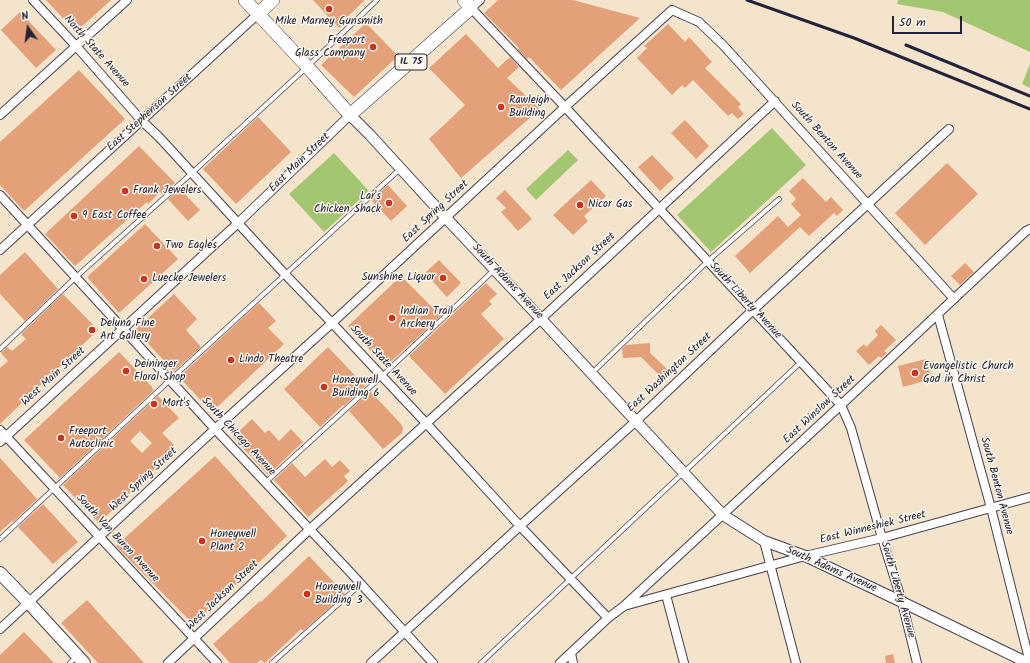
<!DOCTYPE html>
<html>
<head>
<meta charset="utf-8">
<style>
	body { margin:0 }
	#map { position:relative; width:1030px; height:663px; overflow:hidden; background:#f5e4cc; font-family:Kalam,sans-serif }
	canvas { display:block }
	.north { position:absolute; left:8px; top:8px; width:40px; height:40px; -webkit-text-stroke:3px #fbf7ec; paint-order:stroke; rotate:346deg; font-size:11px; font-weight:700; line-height:16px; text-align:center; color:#22223b }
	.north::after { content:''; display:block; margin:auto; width:14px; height:18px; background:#22223b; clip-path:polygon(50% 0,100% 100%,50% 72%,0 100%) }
	.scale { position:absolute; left:892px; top:16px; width:70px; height:18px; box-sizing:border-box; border:2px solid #22223b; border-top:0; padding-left:5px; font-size:12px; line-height:14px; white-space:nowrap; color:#22223b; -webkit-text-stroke:3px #fbf7ec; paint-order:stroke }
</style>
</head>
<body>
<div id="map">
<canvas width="1030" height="663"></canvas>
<div class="north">N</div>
<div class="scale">50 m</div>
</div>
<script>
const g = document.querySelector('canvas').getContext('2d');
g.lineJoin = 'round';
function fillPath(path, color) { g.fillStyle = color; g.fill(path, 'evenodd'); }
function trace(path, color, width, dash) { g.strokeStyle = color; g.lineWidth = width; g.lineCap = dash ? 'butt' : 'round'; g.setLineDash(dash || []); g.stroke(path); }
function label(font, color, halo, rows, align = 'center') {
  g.font = font + ' Kalam,sans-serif'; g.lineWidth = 3; g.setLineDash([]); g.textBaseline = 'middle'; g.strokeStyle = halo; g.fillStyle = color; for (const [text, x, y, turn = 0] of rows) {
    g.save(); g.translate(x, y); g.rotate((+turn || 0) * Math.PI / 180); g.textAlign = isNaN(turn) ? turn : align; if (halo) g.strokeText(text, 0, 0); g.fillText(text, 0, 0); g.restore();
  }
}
fillPath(new Path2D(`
	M898,0H1030V52L943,12L897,4Z
	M1030,64V88L1022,84Z
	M772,128L806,165L711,252L677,215Z
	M568,150L578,160L536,200L526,189Z
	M334,153L369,191L324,232L289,194Z`), '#a3c771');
fillPath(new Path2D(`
	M46,0H111L76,32Z
	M313,0H365L345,19L347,21L339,28Z
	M498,0H573L640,18L561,90L529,57L527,59L518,50L519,48L484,13Z
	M20,12L56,50L36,68L1,30Z
	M366,23L398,56L354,97L321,65Z
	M668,24L685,42L689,37L712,62L705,68L741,104L738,107L744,114L738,119L732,113L728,116L693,80L685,88L682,85L672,95L637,58L647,48L644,46Z
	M466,34L498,68L510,57L519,67L507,78L540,109L461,178L429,139L465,105L429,68Z
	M79,70L125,119L24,211L0,185V142Z
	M258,117L291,152L236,204L203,169Z
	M685,120L709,146L696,159L671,133Z
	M139,146L175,183L163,194L160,192L148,204L147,202L75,266L45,234Z
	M652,155L674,178L660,191L638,167Z
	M947,163L978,194L925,245L895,213Z
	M803,178L826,202L831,197L843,210L837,216L834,213L809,236L800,227L750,273L735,256L778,216L788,227L801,215L791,204L796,199L789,191Z
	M591,180L606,196L584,216L588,221L573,235L553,215Z
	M388,185L407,206L391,221L371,200Z
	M180,189L200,210L188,221L168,199Z
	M505,190L532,219L518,231L501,212L506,208L496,198Z
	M145,224L178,259L119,313L87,277Z
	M25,252L58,289L25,321L0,294V275Z
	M439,260L461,283L447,297L425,273Z
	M965,263L974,272L960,285L951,276Z
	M401,276L441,316L385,367L348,326Z
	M486,283L497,294L489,301L492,304L481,314L504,339L445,394L409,356Z
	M63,294L98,330L0,424V368L8,361L1,353L7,347L12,351L26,339L21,334Z
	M174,294L197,319L186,330L201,347L174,371L135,330Z
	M259,303L276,321L268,328L284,344L212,412L179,377Z
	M881,325L896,340L884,351L887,353L881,358L879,356L869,365L856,351L864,344L866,347L878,335L875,331Z
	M650,343V353L667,369L660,376L641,357L623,358L622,349L626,345Z
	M328,347L365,386L344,406L343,405L320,427L284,389Z
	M119,352L152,387V388L154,390L60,478L24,440Z
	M926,359L932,379L903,387L898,366Z
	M370,391L401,424L403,428L402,433L383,449L349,411Z
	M158,396L179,418L162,433L174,445L153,465L156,468L99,523L63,485ZM140,431L152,443L142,453L130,441Z
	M252,419L265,433L269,430L279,441L291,429L303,442L268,475L233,437Z
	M215,456L287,536L193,624L116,546Z
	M0,458L37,499L13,522L12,521L0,532Z
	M325,459L332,467L340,460L350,471L344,476L348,481L308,517L274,480L292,463L305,477Z
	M43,504L78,542L53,564L18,527Z
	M309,556L345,594L303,631L301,629L265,663L261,660L257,663H230L213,644L260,601L261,602Z
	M87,600L144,663H98L61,623Z
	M24,632L54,663H0V655Z
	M893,654L895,663H886L885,656Z`), '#e4a079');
const service = new Path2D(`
	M0,349L76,277L192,173L307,67L377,0
	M592,373L708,261L779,199
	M266,482L382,376L494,270
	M0,539L170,380L400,169
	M70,663L77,656
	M272,663L361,584
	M481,663C587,562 695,463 801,362`);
const minor = new Path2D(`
	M33,0L76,46L141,120L159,137L281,270L332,323L426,423L520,526L608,618
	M480,0L471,8L565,107L841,405L851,428L882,538L902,602L917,663
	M0,115L127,0
	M0,195L215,429L350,572L433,663
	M0,250L258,14
	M938,315L991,508L1030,663
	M0,430L217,663
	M0,442L238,223L350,115
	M764,541L796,663
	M666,595L684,663
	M624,606L841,405L1026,231L1030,229
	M0,629L215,429L332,323L565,107L672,10L699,22L723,45L954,299
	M571,653L573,663
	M168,663L310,529L541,319L775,101
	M371,663L520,526L636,421L753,310L949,129
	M560,663L608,618L624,606L805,556L882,538L1030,497`);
const tertiary = new Path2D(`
	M350,115L370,135L446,218L541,319L723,515L764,541L805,556L902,602L1028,663`);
const secondary = new Path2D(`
	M0,573L28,602L84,663`);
const primary = new Path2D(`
	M245,0L304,63L350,115L471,8L464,0
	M258,14L273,0`);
trace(service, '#423f51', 5.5);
trace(minor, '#423f51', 10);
trace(tertiary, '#423f51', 12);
trace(secondary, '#423f51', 14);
trace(primary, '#423f51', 14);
trace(service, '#fff', 4);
trace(minor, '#fff', 8);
trace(tertiary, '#fff', 10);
trace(secondary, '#fff', 12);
trace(primary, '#fff', 13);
trace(new Path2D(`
	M747,0L854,38L1030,109
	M906,45L1030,96`), '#22223b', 3);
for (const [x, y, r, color] of [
	[329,9,4,"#c8321e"],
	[373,47,4,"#c8321e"],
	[501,107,4,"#c8321e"],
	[125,191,4,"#c8321e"],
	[389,203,4,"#c8321e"],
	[580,205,4,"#c8321e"],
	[74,216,4,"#c8321e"],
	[157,246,4,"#c8321e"],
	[443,278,4,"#c8321e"],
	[144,279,4,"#c8321e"],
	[392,318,4,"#c8321e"],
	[92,330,4,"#c8321e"],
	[231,360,4,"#c8321e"],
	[126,371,4,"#c8321e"],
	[915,373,4,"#c8321e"],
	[324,387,4,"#c8321e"],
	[154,404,4,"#c8321e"],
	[61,438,4,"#c8321e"],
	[202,541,4,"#c8321e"],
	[307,594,4,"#c8321e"]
]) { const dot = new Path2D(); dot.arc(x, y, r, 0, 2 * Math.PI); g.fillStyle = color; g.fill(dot); trace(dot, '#fbf7ec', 1.5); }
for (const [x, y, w] of [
	[411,62,32]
]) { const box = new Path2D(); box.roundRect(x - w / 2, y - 8, w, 16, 3); g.fillStyle = '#fbf7ec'; g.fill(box); trace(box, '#22223b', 1); }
label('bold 10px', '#22223b', null, [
	["IL 75",411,62]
]);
label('11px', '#22223b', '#fbf7ec', [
	["Mike Marney Gunsmith",329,22,"center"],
	["Freeport",365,41,"right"],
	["Glass Company",365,54,"right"],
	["Rawleigh",509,101],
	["Building",509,114],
	["Frank Jewelers",133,191],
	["Lar's",381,197,"right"],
	["Chicken Shack",381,210,"right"],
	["Nicor Gas",588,205],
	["9 East Coffee",82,216],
	["Two Eagles",165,246],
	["Sunshine Liquor",435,278,"right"],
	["Luecke Jewelers",152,279],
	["Indian Trail",400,312],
	["Archery",400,325],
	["Deluna Fine",100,324],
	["Art Gallery",100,337],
	["Lindo Theatre",239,360],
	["Deininger",134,365],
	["Floral Shop",134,378],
	["Evangelistic Church",923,367],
	["God in Christ",923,380],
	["Honeywell",332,381],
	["Building 6",332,394],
	["Mort's",162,404],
	["Freeport",69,432],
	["Autoclinic",69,445],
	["Honeywell",210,535],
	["Plant 2",210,548],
	["Honeywell",315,588],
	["Building 3",315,601]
], 'left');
label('11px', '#22223b', '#fbf7ec', [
	["North State Avenue",96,52,48],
	["East Stephenson Street",150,113,-42],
	["South Benton Avenue",826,141,48],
	["East Main Street",300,163,-44],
	["East Spring Street",436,212,-43],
	["East Jackson Street",580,267,-43],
	["South Adams Avenue",507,282,47],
	["South Liberty Avenue",745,301,47],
	["South State Avenue",383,361,47],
	["East Washington Street",670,373,-43],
	["West Main Street",54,377,-42],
	["East Winslow Street",820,410,-43],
	["South Chicago Avenue",238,437,47],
	["West Spring Street",144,480,-43],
	["South Benton Avenue",996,486,75],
	["East Winneshiek Street",873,528,-14],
	["South Van Buren Avenue",117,539,47],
	["South Adams Avenue",831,570,24],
	["South Liberty Avenue",897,590,74],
	["West Jackson Street",223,596,-44]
]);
</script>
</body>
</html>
